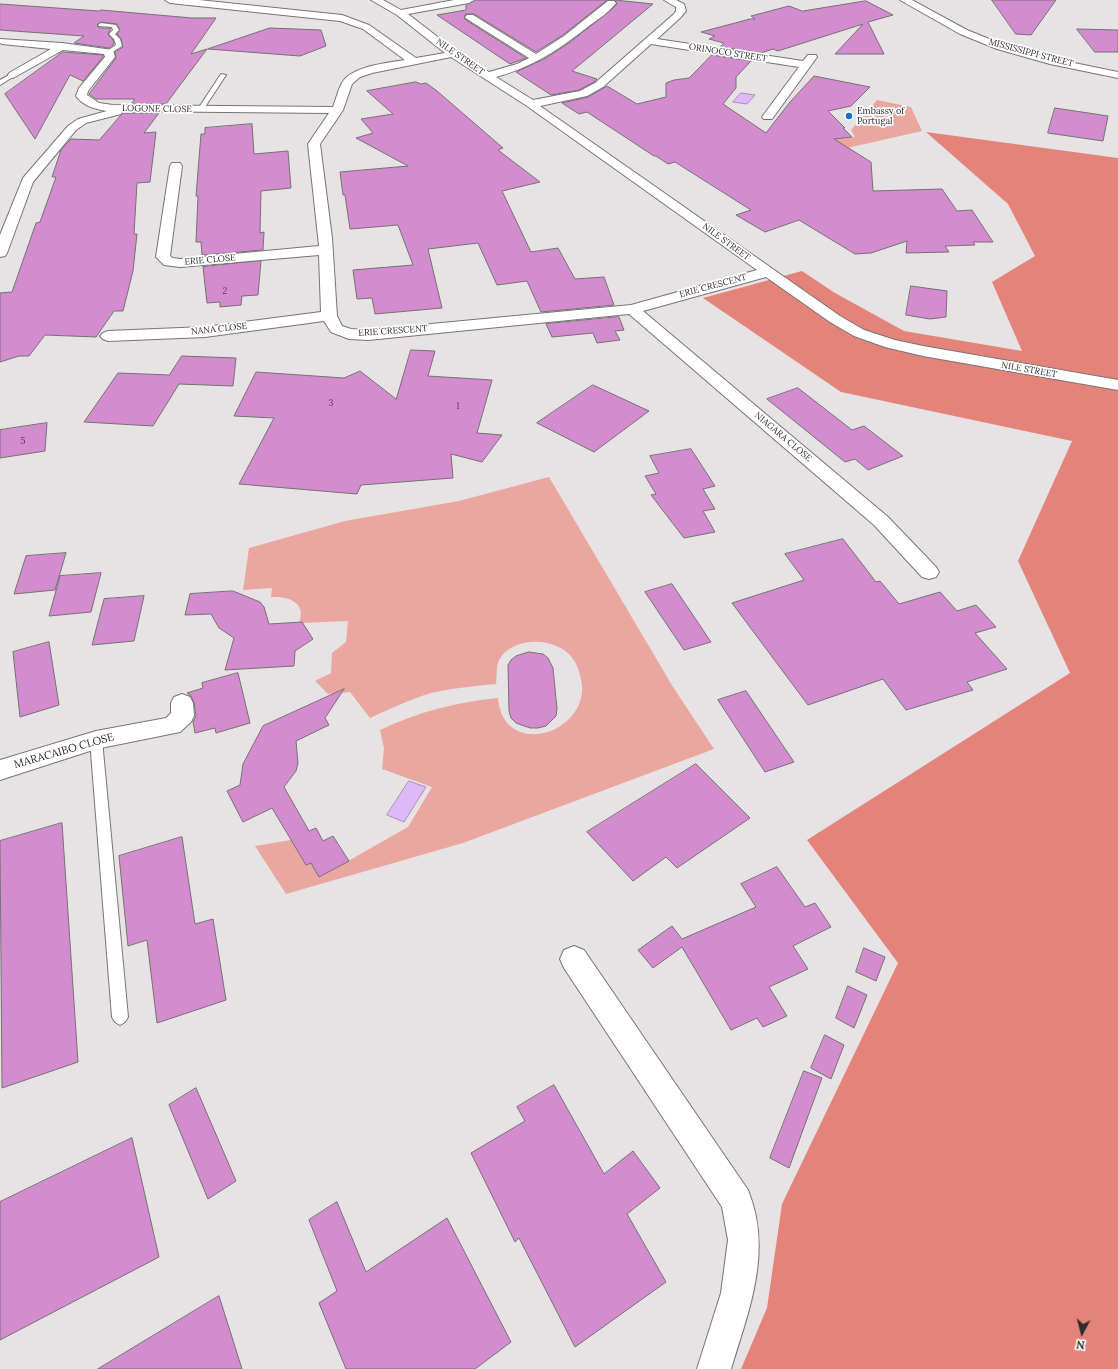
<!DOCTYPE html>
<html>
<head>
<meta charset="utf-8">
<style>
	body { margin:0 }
	#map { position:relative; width:1118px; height:1369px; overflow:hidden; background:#e7e2e4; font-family:Lora,serif }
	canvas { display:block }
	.north { position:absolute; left:1062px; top:1313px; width:40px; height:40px; -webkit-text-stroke:3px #fff; paint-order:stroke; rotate:187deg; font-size:11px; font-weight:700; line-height:16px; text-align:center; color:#2d2b2c }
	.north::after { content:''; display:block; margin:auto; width:14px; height:18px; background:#2d2b2c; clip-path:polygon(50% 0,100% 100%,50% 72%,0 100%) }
</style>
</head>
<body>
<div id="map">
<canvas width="1118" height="1369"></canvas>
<div class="north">N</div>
</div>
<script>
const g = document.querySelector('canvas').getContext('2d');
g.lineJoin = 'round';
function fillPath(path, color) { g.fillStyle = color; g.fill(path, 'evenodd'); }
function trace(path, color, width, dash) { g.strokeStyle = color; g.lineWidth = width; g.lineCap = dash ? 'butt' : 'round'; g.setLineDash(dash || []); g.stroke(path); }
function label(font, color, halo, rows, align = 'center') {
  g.font = font + ' Lora,serif'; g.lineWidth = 3.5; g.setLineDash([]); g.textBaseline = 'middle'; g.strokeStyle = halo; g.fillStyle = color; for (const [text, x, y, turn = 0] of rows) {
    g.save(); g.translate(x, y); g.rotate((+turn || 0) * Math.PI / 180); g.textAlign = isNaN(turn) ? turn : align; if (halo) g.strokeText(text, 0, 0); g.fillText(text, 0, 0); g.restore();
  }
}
fillPath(new Path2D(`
	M877,100L911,107L922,131L821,154L793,132L845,138L855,137L851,130Z
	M549,477L673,687L714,749L463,843L286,894L255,846L291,840L306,865L311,863L320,877L408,827L432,787L382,769L384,748L380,730C418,712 456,702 498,698C503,759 586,735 582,685C581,678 578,665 573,659C558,637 513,635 499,660C496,667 497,677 496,684C474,686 453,688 431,693C410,699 390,709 370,718L350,692L328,694L315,681L331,673L332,653L346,642L348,621L299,623C307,602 288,596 271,597L272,588L243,590L249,548L345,521L459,501Z`), '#eaa7a0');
fillPath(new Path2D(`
	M926,132L1118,158V1369H741L767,1308L782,1204L898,963L807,840L1070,673L1018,561L1072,441L841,392L703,298L802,271L835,293L904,331L1022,351L992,282L1035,256L1008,204Z`), '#e4837a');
const water = new Path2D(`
	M741,93L755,95L747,104L733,102Z
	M409,781L426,787L404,822L387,815Z`);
fillPath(water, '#deb8f8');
trace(water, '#a98ebb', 1);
const building = new Path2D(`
	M475,0H607L563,35L536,52L474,14H466L464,17L466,20L526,58L510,64L437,15L466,10V5Z
	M615,0L653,4L572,71L597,79L594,82L579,90L551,95L516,72L546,58L569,43L611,10L617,4Z
	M992,0H1056L1031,35L1016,34Z
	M866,1L893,15L868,22L884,54H835L863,24L778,51L773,49L761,53L720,47L724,43L709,39L715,36L701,32L750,19H755L751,16L789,6L802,11Z
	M0,4L99,11L101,10L192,18H216L191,54L207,49L166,104H131L135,99H96L89,94L116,58L115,52L123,47L121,39L117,34L120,30L117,24L101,22L97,25L99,28H111L108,34L113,40L114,44L109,48L74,43L84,36L0,30Z
	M270,28L321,30L326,46L300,56L208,49Z
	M1077,29L1118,30V52H1095Z
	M63,52L103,55V57L83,81L70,75L35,139L5,94Z
	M712,55L751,61L736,77V88L723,104L766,133L790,102L814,76L870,87L851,106L828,111L845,128H843L852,137L834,139L871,162L873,191L942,189L957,211L972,210L993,242H973L975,245L945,246L949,252L906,253L907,241L871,253L855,254L799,220L765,232L736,215L751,210L675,162L668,164L656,156H654L587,112L579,114L562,103L588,97L607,86L637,104L666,97V83L674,80L689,78Z
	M416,82L421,84L426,83L437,91L503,148L498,150L540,182L502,191L531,252L558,248L575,279L604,277L614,305L541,312L527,281L497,285L478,243L428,249L442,308L375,314L372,298L357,299L353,270L413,265L398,225L350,229L345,195H343L340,172L408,166L356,138L373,133L361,119L393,114L367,91Z
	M1055,108L1108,116L1103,141L1048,133Z
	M123,113H159L144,133L156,132L150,182L137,183L134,234H137L133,271L123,311H114L96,337L45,335L29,356H19L0,362V293L12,292L36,223L40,222L56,177H52L61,150L71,139L99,140Z
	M252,124L254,154L288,151L291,188L261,191L260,233L264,232L263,250L202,255L201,242H196L198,196H196L201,134H205V128Z
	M261,261L258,295L242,296L241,305L220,307V302L207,303L203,267Z
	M911,286L947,291L946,317L930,319L906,315Z
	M619,317L624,330L615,331L620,340L597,343L593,333L552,337L546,324Z
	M411,350L435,351L428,376L492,380L477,433L502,435L482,462L451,454L453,478L361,485L357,494L239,484L274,418L234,416L256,372L344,378L360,371L396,399Z
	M182,356L236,358L233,386L179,384L153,426L84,422L118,373L169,375Z
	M593,385L649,411L594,452L537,423Z
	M798,388L852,430L864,426L903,456L868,470L855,459L845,462L767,399Z
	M47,423L45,451L0,458V430Z
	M691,449L715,486L703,489L715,509L703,511L715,532L684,538L651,495L656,494L645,476L659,473L650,456Z
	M843,539L876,582L880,581L899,604L940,592L957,611L976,605L996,627L975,633L1007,669L967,682L973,690L906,710L883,679L808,705L732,603L804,580L785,554Z
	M66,553L55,590L14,594L26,556Z
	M101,573L91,612L49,616L60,576Z
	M672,584L711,642L684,650L645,592Z
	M233,591L260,602L264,607L269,624L302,622L313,639L295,651L294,666L225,670L234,638L219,628L211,614L185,615L190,594Z
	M144,596L134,641L92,645L104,599Z
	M49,642L59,705L20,717L13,652Z
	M529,652L543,654L548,658L553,668L557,709L556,716L546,726L538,728H530L516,723L511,718L509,711L508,665L511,660L516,656Z
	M238,673L250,723L216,733L215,728L195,733L193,722L196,716L194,703L191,696L187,693L203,688L202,683Z
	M344,689L325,718L329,725L296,741L298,763L296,771L284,787L309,831L316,828L323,841L333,836L349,861L319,877L311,863L306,865L272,808L243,822L227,791L240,785L243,764L263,726Z
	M746,691L794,762L765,772L718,700Z
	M696,764L750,818L677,868L666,857L633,881L587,832Z
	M62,823L78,1062L2,1088L0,841Z
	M182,837L195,924L213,919L226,1000L157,1023L147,940L128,946L119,856Z
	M777,867L805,907L815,903L831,927L793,946L808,969L769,987L787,1016L763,1027L757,1018L731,1030L682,947L653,968L638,950L672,926L682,939L756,907L741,884Z
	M864,948L885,957L876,981L856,972Z
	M848,986L867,995L854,1028L836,1018Z
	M825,1035L844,1045L831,1079L811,1068Z
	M804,1071L822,1078L789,1168L770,1158Z
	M554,1085L604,1174L633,1151L660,1188L627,1214L666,1282L575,1347L519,1238L515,1242L471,1153L525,1121L517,1107Z
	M196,1088L236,1181L208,1199L169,1105Z
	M132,1138L159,1257L0,1340V1202Z
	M337,1202L366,1272L447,1218L511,1342L475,1369H346L319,1303L337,1291L309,1220Z
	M219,1296L242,1369H98Z`);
fillPath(building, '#d38ccd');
trace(building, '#747174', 1);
const service = new Path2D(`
	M101,23L116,25L119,30L115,34L120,39L122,46L111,53L106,52L116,45L114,39L109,34L113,30L112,27L99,26L98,25Z
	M11,74L16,75L0,85V80Z
	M221,74L226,75L203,110H199L198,109Z
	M96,735L100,736L102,740L128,1017L125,1022L120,1025L115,1022L112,1017L90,740L92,736Z`);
const minor = new Path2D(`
	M165,0H199L342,15L369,25L416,58L445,53L397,15L371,0H383L401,10L454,0H474L469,3L408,14L457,52L489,72L517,64L529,58L467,19L465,17L467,15H473L536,54L564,36L608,1H614L616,3C609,12 599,19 590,25C560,49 533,67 496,77L533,100L580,91L595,83L674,14L676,11V7L664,0H676L684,4L686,11L680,18L657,39L803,61L808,55H816L817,57L772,119H764L762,117L799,67L651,44L603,87L587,96L540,106L840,316L864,330L895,340L923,346L1118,380V390L923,356L885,347L854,336L830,322L766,277L643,311L888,517L936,567L939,572L936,577L929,579L922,577L874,525L629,314L368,340L349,339L331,332L324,321L205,337L108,341L103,339L100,336L103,333L108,331L205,327L321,312L319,255L180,267L164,265L156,257L170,166L172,163H180L182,166L170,256L173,258L180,259L319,246L308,144L329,113L122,111L121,114L86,123L76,130L33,182L7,253L5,256L0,257V235L23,178L68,126L78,119L107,111C95,109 83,106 76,96L79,88L105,57L104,54L63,50L13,78L9,77L8,75L9,73L51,49L2,44L0,43V39L62,43L113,50L115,57L88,91L87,95L99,103L113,105L333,107C336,99 338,90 342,83C351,66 388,63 405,60L363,29L340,21L170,3ZM451,57L527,106L757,270L631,305L368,330L351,329L342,326L337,316L332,238L320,144L343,110L352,84L360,77L372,73Z
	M900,0H912L967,30L1004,45L1050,58L1118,72V78L1050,64L997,49L960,34Z
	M182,694L190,697L193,703L194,716L191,722L180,732L96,749L0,780V760L96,731L166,718L171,713V703L174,697Z
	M574,946L584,950L748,1190C773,1251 749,1310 731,1369H697L721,1293L728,1240L722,1207L564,968L560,959L564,950Z`);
trace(service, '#787475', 2);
trace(minor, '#787475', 2);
fillPath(service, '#fff');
fillPath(minor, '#fff');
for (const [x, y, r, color] of [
	[849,116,4,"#0674db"]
]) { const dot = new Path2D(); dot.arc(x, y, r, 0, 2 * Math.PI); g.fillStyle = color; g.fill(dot); trace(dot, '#fff', 1.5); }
label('9px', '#2d2b2c', '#fff', [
	["ORINOCO STREET",728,53,9],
	["MISSISSIPPI STREET",1031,53,15],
	["NILE STREET",460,57,35],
	["LOGONE CLOSE",157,109,1],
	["NILE STREET",726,242,36],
	["ERIE CLOSE",210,260,-5],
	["ERIE CRESCENT",713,286,-15],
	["NANA CLOSE",219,329,-6],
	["ERIE CRESCENT",393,331,-4],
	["NILE STREET",1029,370,10],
	["NIAGARA CLOSE",783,437,40]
]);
label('9px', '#2d2b2c', '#fff', [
	["Embassy of",857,111],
	["Portugal",857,121]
], 'left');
label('9px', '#564354', null, [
	["2",225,291],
	["3",331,403],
	["1",458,406],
	["5",23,441]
]);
label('11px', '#2d2b2c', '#fff', [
	["MARACAIBO CLOSE",64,751,-16]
]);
</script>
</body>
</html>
